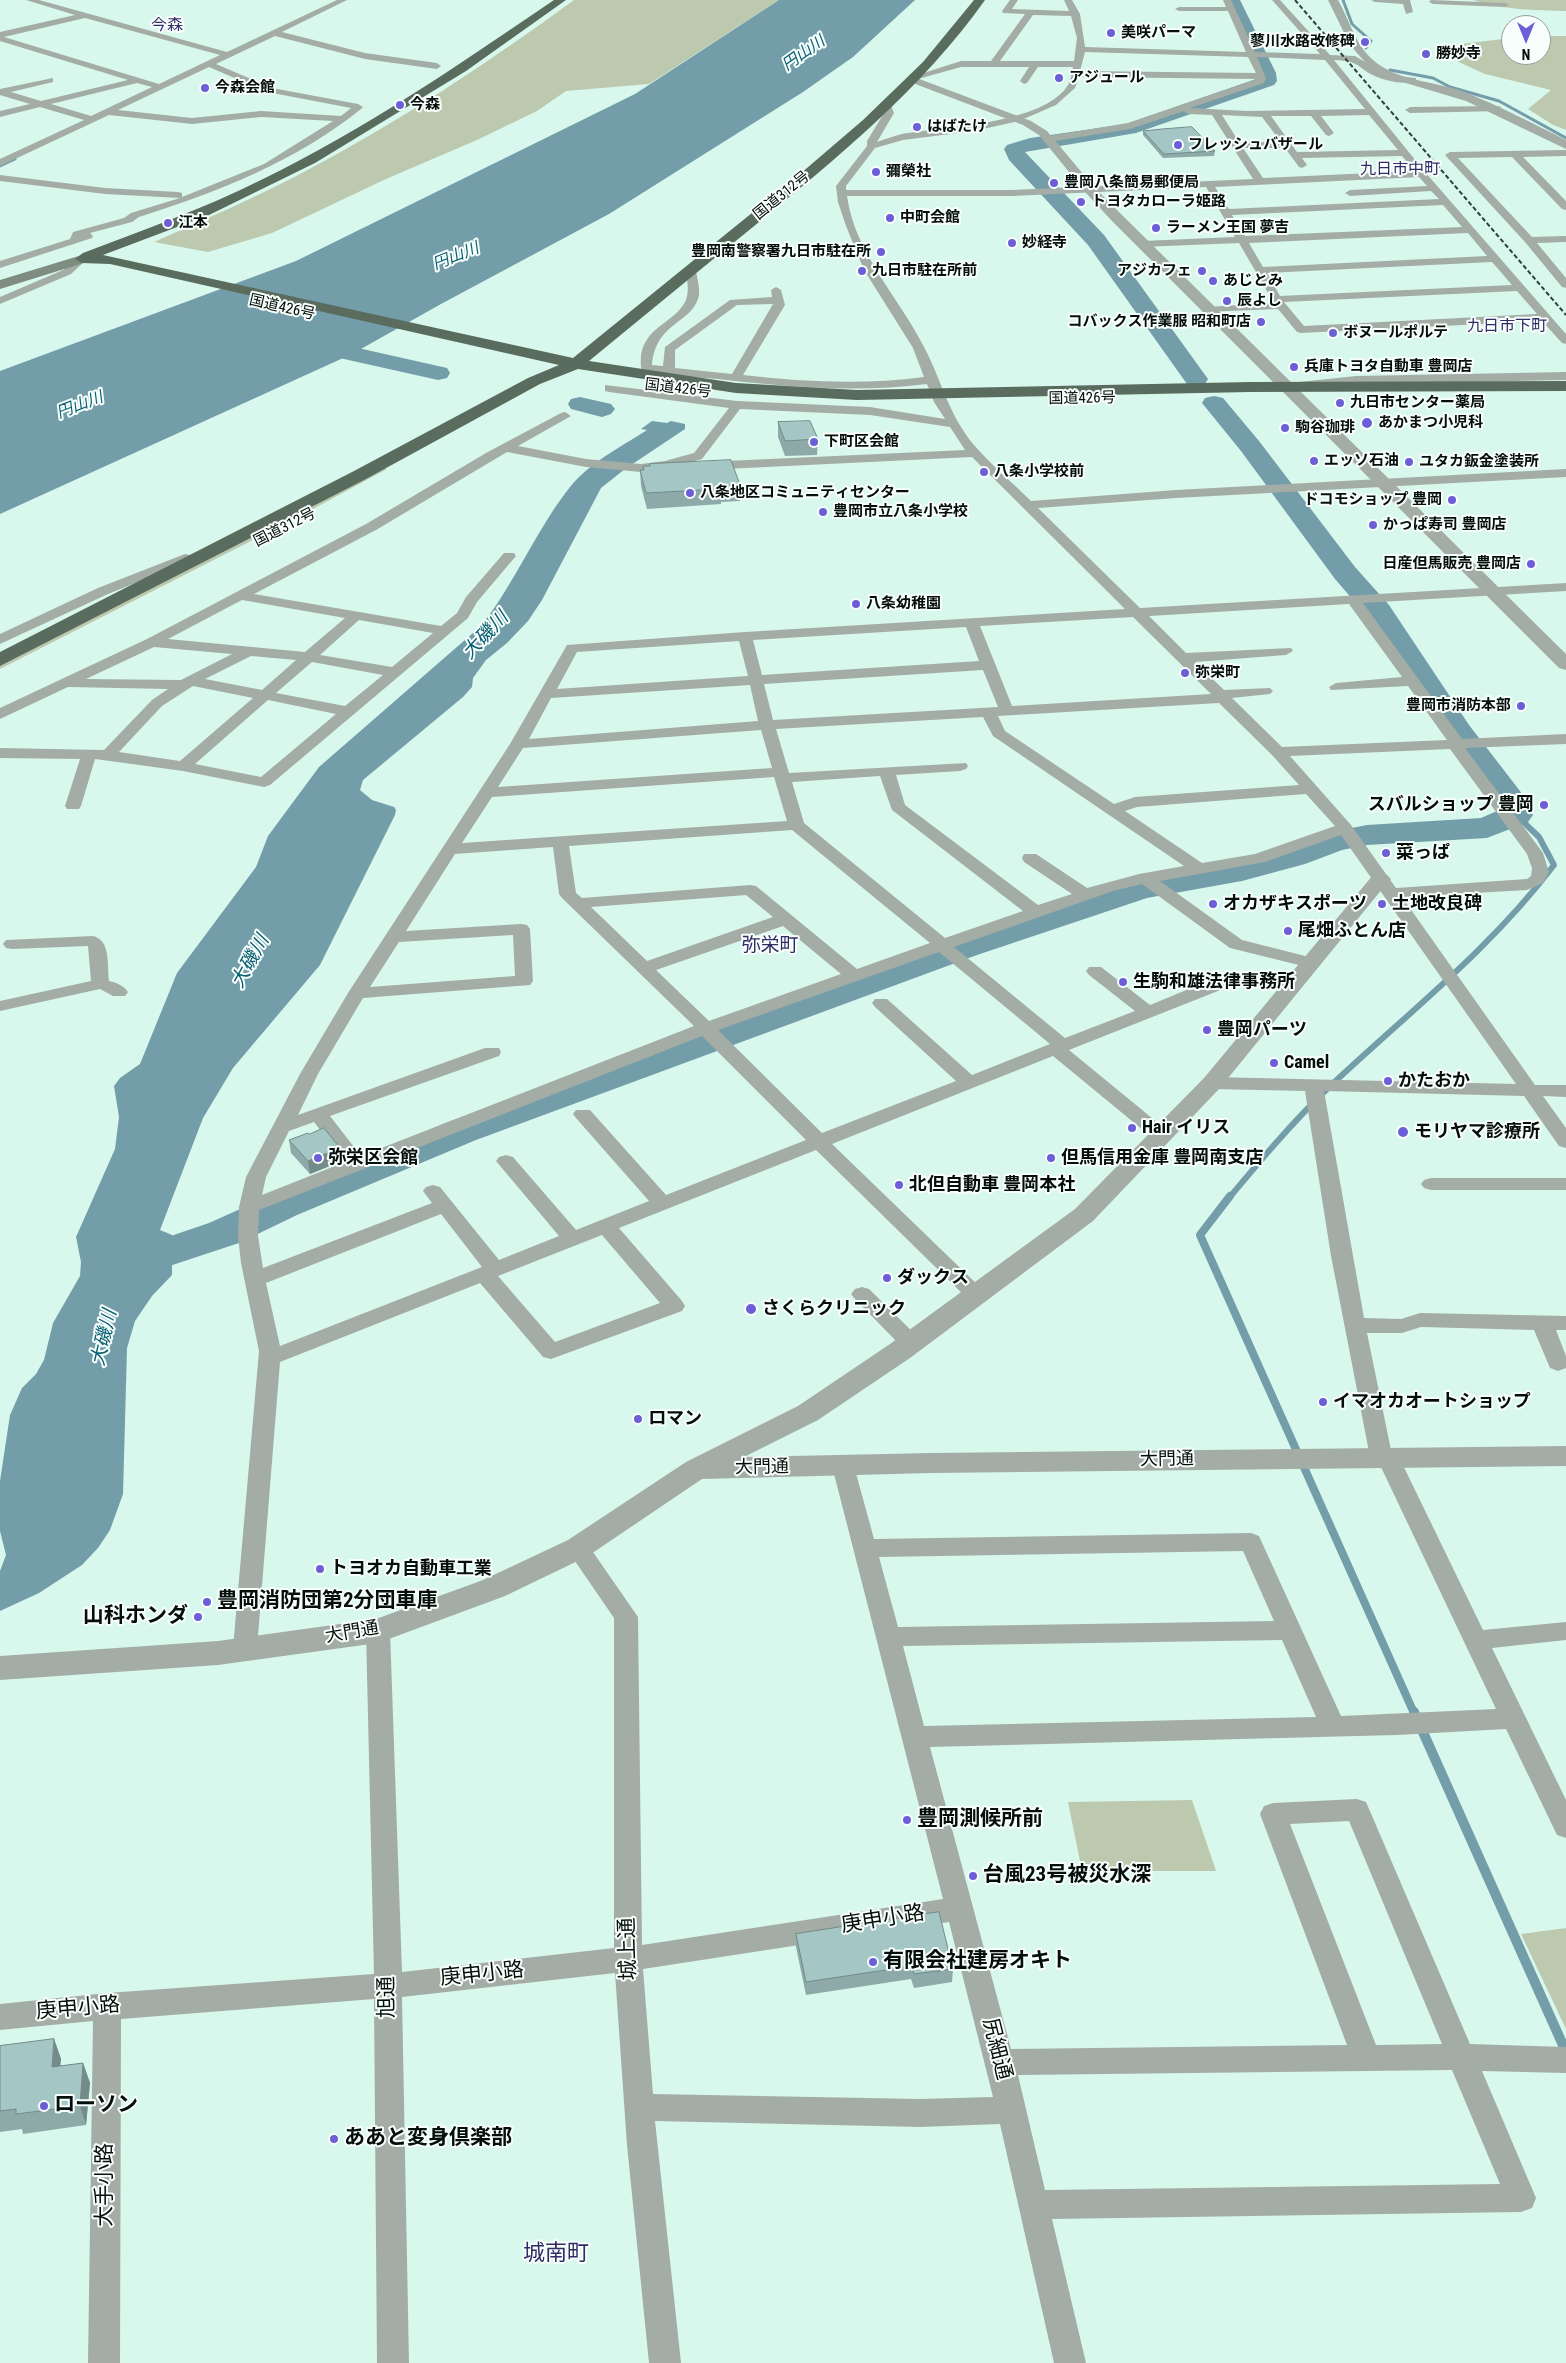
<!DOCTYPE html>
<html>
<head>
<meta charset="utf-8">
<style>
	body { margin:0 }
	#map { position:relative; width:1566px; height:2363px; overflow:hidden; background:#d8f8ed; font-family:"Roboto Condensed",sans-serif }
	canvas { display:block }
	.north { position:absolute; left:1501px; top:15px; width:50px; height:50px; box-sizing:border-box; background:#f8fefc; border:1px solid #969e9c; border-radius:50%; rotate:180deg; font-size:14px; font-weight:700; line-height:20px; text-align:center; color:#040e0b }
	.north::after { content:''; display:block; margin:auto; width:18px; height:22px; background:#6c5ed7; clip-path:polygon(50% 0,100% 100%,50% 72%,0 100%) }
</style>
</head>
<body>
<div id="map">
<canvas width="1566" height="2363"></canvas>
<div class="north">N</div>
</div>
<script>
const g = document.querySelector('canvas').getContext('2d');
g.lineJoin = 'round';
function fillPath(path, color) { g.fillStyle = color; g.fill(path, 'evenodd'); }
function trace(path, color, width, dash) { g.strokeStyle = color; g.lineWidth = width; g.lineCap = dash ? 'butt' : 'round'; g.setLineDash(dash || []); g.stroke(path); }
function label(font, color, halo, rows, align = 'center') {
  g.font = font + ' "Roboto Condensed","Noto Sans JP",sans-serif'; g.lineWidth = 4; g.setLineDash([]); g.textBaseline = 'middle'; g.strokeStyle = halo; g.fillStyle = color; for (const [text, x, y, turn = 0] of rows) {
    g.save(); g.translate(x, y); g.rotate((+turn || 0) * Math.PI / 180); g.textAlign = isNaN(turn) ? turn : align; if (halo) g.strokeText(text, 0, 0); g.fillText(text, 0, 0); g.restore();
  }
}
fillPath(new Path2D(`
	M574,0H779L649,84L566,91L537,111L477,140L386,179L272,233L208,252L154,242C204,220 254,198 302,173C397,123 488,63 574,0Z
	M1473,0H1566V11C1535,10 1502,10 1473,0Z
	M1541,36H1566V130L1553,125L1528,109L1551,90L1485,74L1443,55L1461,44L1511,38V55H1541Z
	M384,468L387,469L302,515L0,669V665Z
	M1192,1800L1216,1871H1082L1068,1802Z
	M1566,1928V2029L1521,1934Z`), '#bdc9af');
fillPath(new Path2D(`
	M779,0H915L853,57L803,92L609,214L441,304L352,354L0,514V371L296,261L635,94Z
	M652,421L667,423L671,421L685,424V429L625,469L601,488L542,600L528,621L507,643L486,660L473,678L472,687L463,697L363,780L360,790L372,800L394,807L396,810L395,815L320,965L233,1068L203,1118L160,1230L172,1235V1275L152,1296L135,1321L127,1348L123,1494L110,1530L98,1548L82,1565L39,1593L0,1611V1571L6,1555L0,1531V1481L10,1415L22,1388L36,1374L44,1360L53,1323L80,1276L81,1262L76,1237L115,1149L119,1117L114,1086L120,1078L140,1064L177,973L256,867L268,836L319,767L481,626C515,583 536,530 570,487C590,462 621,447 647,430L641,429Z`), '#739da8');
trace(new Path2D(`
	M1343,0L1352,24L1371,41L1366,48
	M1390,70L1433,78L1450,87L1499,101L1566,138
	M0,166L15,159`), '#739da8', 3);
trace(new Path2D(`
	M1229,1198C1260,1161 1291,1124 1325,1091C1405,1015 1487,953 1554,865L1539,837L1516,815`), '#739da8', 6);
trace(new Path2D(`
	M1230,1196L1200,1235L1414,1713`), '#739da8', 8);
trace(new Path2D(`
	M1414,1712L1566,2052`), '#739da8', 10);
fillPath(new Path2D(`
	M1224,0H1240L1276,73L1277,81L1274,85L1136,133L1025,152L1104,235L1208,379L1205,384L1196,386L1187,384L1088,245L1009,160L1004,149L1007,145L1030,138L1126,124L1259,78Z
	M299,329L358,348L447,368L450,373L447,378L438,380L344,359L291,341L287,336L291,331Z
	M1214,396L1223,398L1259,441L1355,567L1389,605L1469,725L1520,791L1533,815L1528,822L1487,838L1367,845L1342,850L1305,864L1242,881L1147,898L977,955L476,1140L297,1215L239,1243L121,1282L106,1278L99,1268L106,1258L209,1223L267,1197L448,1122L951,939L1128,882L1239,861L1281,850L1322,834L1367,825L1481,818L1497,811L1488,793L1440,730L1367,616L1335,579L1241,451L1202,403L1205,398Z
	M580,397L611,404L615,409L611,414L602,417L571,409L568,404L571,399Z`), '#739da8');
fillPath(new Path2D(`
	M26,0H39L227,52L337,0H347L282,32L365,53L437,63L441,66L437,69L365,59L275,36L216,64L272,88L358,104L363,107L361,109C295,162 218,192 139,217L132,222L90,233L93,236L92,238L0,268V261L70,239L73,232L124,218L131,213L180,198L105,194L0,181V175L105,188L178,192L182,193V197L264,164L333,121L261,117L192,124L109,115L0,166V159L84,120L40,107L0,117V111L30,104L0,95V89L53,78V82L11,92L41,101L128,80L0,41V32L75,15ZM85,18L220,55L159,84L4,37ZM209,67L267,92L351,108L341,116L261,111L192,118L118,110ZM137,83L152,87L91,116L51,104Z
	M1010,0H1018L1012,9L1069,11L1064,0H1072L1080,14L1085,47L1246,52L1228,11H1179L1175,9L1179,7H1226L1223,0H1231L1255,52L1320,54L1272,0H1280L1330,55L1355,56L1387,75L1416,78V82L1413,83C1401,83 1389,82 1377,77C1356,68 1362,61 1334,60L1425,172L1566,334V344L1562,343L1542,321L1301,333L1297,332L1278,309L1203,312L1201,310L1207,307L1274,303L1239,243L1142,247L1137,244L1142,241L1235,237L1206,187L1012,196H847C855,254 899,297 924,347C942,381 948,414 974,445C991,465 1012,482 1031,501L1176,490L1566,469V477L1176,498L1038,508L1140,608L1566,583V591L1363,603L1462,739L1566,734V744L1465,748L1543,853L1549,872L1543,883L1527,890L1402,897L1535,1085H1566V1097L1543,1096L1566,1128V1148L1559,1146L1524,1096L1324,1091L1364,1318L1401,1319L1420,1313L1566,1316V1330H1556L1566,1356V1368L1558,1371L1550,1368L1534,1330L1421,1327L1402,1333H1367L1391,1450L1396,1451L1399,1457L1483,1630L1566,1622V1640L1492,1648L1566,1800V1838L1557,1835L1506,1729L1397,1735L930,1747L1011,2049L1347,2045L1260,1814L1264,1806L1273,1803L1357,1799L1366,1802L1470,2044L1566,2047V2073L1482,2071L1536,2198L1532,2208L1521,2212L1052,2219L1086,2363H1054L1000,2124L920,2127L655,2121L681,2363H649L627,2145L615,1973L402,1997L409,2363H377L374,1999L121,2019L120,2363H88L93,2021L0,2030V2004L107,1993L374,1974L366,1631L369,1624L378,1622L387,1624L390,1631L402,1972L614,1948V1618L566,1548L570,1542L578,1539L586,1542L638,1617L642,1945L943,1899L832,1466L835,1460L843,1458L851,1460L854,1466L874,1539L1251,1533L1259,1536L1341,1716L1496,1709L1380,1465L1373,1463L1370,1457L1331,1256L1305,1091L1212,1089L1205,1087L1203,1083L1205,1079L1212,1077L1516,1084L1341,835L1265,862L1160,881L1242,940L1317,959L1320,963L1317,967L1311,968L1230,948L1142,884L1113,891L954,947L1065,1038L1135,1011L1089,975L1086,971L1089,967H1101L1150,1005C1194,988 1231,966 1280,979C1287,981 1296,982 1300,988L1297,992L1291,993L1257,985L1228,987L1069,1050L1169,1132L1172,1136L1169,1140L1162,1142L1155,1140L1053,1056L832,1144L983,1290L987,1295L983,1300L976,1302L969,1300L816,1150L619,1228L682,1301L685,1306L682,1311L551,1359L543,1357L480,1283L280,1362L257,1648L254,1655L245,1658L236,1655L233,1648L259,1351L241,1263L238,1236L239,1207L246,1177L300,1074L348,993L510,744L567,645L745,632L1125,609L972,457L705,470L699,466L705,462L965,450L950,427L870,415L740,409L702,459L666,469L641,472L586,467L507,452L376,530L254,594L441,626L457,613L466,597L504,553H514L516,556L477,602L468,618L270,785L264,787L183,771L95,759L81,806L79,809H67L65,806L80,759L0,758V748L104,750L152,700L168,689L68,687L0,719V708L147,639L366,524L486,453L561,413L565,412L571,416L518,446L586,459L641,464L665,461L694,453L729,408L609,392L605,391V385L737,401L870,407L945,419L934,402L927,384C857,393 788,387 718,379C693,377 666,377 642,370C640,366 641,361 641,355C646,326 674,323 685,302C690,292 687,281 686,271L691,268L696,271C697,278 700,287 699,295C693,324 656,321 652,365L663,366L665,347L730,300L772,297L771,290L776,287L781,290L785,305L743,375C803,382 864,385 924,377L913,348L864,270L846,226L838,202L836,186L867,146V141L884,113V103H890L894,113L877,142C885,139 894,136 902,134C943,127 1044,124 1068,85C1071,80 1072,72 1073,67H1038L1027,83L1024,84L1020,81L1029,67H961L918,79L914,76L961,61H991L1025,14L1003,13L1002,11ZM1033,15L1071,16L1077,38L1074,61H1000ZM1085,52L1248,57L1256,73L1080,71ZM1257,57L1325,60L1365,109L1247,111L1190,108L1264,83L1266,78ZM1079,77L1257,79L1128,123L1049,136L1044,139L1049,142L1130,129L1184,111L1188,114L1212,115L1253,179L1012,190H846V186L875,148L903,140L974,131L1019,121L1056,105L1075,88ZM1222,115L1262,117L1281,142H1239ZM1369,115L1398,150L1297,152L1271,116H1311L1326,135L1329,136L1334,133L1321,116ZM1243,148H1285L1299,167L1302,168L1307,165L1302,158L1402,156L1415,171L1263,178ZM1419,177L1427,186L1350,190L1345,193L1350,196L1431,191L1439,199L1229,209L1215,187ZM1443,205L1462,227L1245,236L1232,215ZM1468,233L1487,256L1263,267L1249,243ZM1492,262L1512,285L1280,296L1267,273ZM1517,291L1537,314L1304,326L1284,302ZM773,304L732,374L675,368V350L737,305ZM242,600L345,618L305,652L168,639ZM1349,604L1402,677L1336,683L1329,687L1331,690L1408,686L1447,740L1282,747L1232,698L1270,694L1273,691L1270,688L1224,690L1195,662L1286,655L1293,651L1291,648L1186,653L1149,616ZM1133,617L1211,694L1012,706L980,626ZM359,620L433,633L392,667L320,655ZM966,627L979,661L762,675L753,640ZM739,641L748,676L557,689L577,652ZM154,647L232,654L181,680L86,679ZM251,656L296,660L262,690L205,679ZM312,662L383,675L345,706L276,693ZM983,670L998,707L773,720L764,684ZM750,685L758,721L529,739L551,698ZM193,686L253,698L180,761L119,752L162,706ZM268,700L336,714L261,777L195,764ZM1219,703L1272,755L1299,785L1135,797L1114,804L1005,731L998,716ZM983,717L993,736L1184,866L1139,874L1087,888L1036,854H1024L1022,858L1024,862L1072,894L1038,905L905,805L896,775L960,771L966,769L968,766L966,763L789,773L776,729ZM761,730L772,768L498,787L523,748ZM1450,749L1527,854L1532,868L1531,876L1527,879L1396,888L1351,825L1290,756ZM880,776L892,810L1023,911L945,938L804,823L792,782ZM774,777L787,821L462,843L492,797ZM1306,794L1335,826L1255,854L1202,863L1125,811L1137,807ZM792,830L930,943L857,969L756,886L750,885L582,898L576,893L569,846ZM553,847L559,894L562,898L694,1026L361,1156L330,1116L499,1056L501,1052L499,1048H485L298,1115L318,1074L363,998L530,985L533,981L530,929L527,925L521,924L406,931L455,854ZM746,895L773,917L647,961L591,907ZM783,926L841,974L709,1021L656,970ZM513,935L515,976L370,987L399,942ZM939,952L1050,1044L972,1075L887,999H875L872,1003L875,1007L956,1081L822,1133L718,1030ZM702,1036L806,1140L666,1195L590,1110H576L573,1114L576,1118L649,1201L576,1230L513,1157L506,1155L499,1157L496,1161L559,1236L499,1260L440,1187L433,1185L426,1187L423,1191L432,1203L263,1268L258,1236L259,1210ZM314,1122L345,1162L262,1195L266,1177L289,1131ZM441,1214L482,1267L280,1346L266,1283ZM602,1235L660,1303L555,1342L498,1276ZM1243,1551L1274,1621L898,1627L879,1557ZM1282,1640L1316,1717L924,1726L903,1646ZM1349,1821L1442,2044L1376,2045L1290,1824ZM949,1922L993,2097L920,2099L653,2094L643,1969ZM1452,2070L1500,2184L1045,2190L1018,2075Z
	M1371,0H1410L1413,12L1406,14L1403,4L1375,2Z
	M1431,0L1505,3L1509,5L1505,7L1433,4L1429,2Z
	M1498,106L1501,107V111L1410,113L1405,110L1410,107Z
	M1566,150V156L1523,157L1566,201V210L1562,209L1512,157L1458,158L1532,237L1566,236V242L1537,243L1566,278V288L1562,287L1525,242L1445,155L1450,152Z
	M82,256L87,259L71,274L0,304V297L63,270Z
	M1566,372V380L1356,384L1299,390L1293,386L1299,382L1356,376Z
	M185,554L190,555L192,558L190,561L108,594L0,644V634L98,588Z
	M93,936C111,940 107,965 109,981C117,983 123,985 128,992L125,996H113L100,989L0,1011V1001L91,981L88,946L12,949L6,948L3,944L6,940Z
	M1431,1178H1566V1190H1431L1424,1188L1421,1184L1424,1180Z
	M862,1287L869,1289L919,1338L922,1343L919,1348L911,1350L903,1348L855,1299L851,1294L855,1289Z`), '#a4ada5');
fillPath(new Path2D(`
	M1328,0H1338C1349,19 1355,44 1372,59C1396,81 1433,81 1462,91C1498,105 1532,123 1566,140V149L1466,101L1389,78L1371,69L1350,45Z
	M914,77L1031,121L1047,131L1094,187L1122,215L1566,654V670L1559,668L1112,221L1086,193L1039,135L1023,125L910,82L908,80Z
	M1380,873L1387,875L1391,879L1387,883L1220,1088L1093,1221L910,1358L818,1420L744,1457L932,1453L1566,1446V1466L932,1473L702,1479L588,1556L505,1596L378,1643L218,1665L0,1680V1656L218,1641L376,1619L483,1580L568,1540L686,1462L798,1406L890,1344L1075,1209L1204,1078L1373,875Z`), '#a4ada5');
fillPath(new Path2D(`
	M82,255L89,259L87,262L0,289V280Z`), '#7f8d81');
fillPath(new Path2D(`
	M554,0H566L466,71L315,163L209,215L103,255L573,358L800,174L863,120L923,62L974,0H985C922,89 837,158 753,227C698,271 644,316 589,361L736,383L857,390L1250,382L1566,381V391L1250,392L857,400L736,393L578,369L540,384L366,479L0,666V652L354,471L528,378L559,365L110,264L82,263L75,259L83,253C143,230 203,209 261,180C364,130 460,64 554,0Z`), '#5a6c5d');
trace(new Path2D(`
	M1295,0L1566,315`), '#303f3a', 2, [4.5, 2.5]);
fillPath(new Path2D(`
	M1143,131L1215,151L1214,156L1163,158L1143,135Z
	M778,422L818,439L817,455L785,456L778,437Z
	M650,464L740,485V501L721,502V504L647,509L641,486L640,470H643V466H650Z
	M309,1134L340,1148L342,1161L310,1174L291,1153L289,1140Z
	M796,1934L953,1969L952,1982L914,1988L911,1979L806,1995L796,1947Z
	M54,2039L61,2059L60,2066L83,2063L90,2083L86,2125L23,2134L22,2129L0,2132V2046Z`), '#8daaa9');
fillPath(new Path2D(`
	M340,1148L342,1161L310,1174L308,1161Z
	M54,2039L61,2059L58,2087L52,2067Z
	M83,2063L90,2083L86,2125L80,2106Z`), '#738b8a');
const building = new Path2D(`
	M1192,127L1215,151L1164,154L1143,131L1162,129Z
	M810,421L818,439L785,441L778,422Z
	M731,460L740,485L719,486L720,489L646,493L640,470H644L643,466H650V464Z
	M324,1128L340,1148L308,1161L289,1140L308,1133L309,1134Z
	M939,1912L953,1969L914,1974L912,1966L806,1982L796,1934Z
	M54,2039L52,2067L83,2063L80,2106L16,2114V2109L0,2111V2046Z`);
fillPath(building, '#a4c6c5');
trace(building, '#738b8a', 1);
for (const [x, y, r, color] of [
	[1111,33,5,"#6c5ed7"],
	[1365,42,5,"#6c5ed7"],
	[1426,54,5,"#6c5ed7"],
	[1059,78,5,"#6c5ed7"],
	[205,88,5,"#6c5ed7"],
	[400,105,5,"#6c5ed7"],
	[917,127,5,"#6c5ed7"],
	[1178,145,5,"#6c5ed7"],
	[876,172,5,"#6c5ed7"],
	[1054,183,5,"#6c5ed7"],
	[1081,202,5,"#6c5ed7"],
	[890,218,5,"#6c5ed7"],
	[168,223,5,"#6c5ed7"],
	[1156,228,5,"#6c5ed7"],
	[1012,243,5,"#6c5ed7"],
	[881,252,5,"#6c5ed7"],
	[862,271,5,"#6c5ed7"],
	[1202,271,5,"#6c5ed7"],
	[1213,281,5,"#6c5ed7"],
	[1227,301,5,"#6c5ed7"],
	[1261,322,5,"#6c5ed7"],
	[1333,333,5,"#6c5ed7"],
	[1294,367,5,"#6c5ed7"],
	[1340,403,5,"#6c5ed7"],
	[1367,423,6,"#6c5ed7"],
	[1285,428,5,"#6c5ed7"],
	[814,442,5,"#6c5ed7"],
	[1314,461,5,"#6c5ed7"],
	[1409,462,5,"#6c5ed7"],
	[984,472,5,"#6c5ed7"],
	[690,493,5,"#6c5ed7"],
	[1452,500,5,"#6c5ed7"],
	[823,512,5,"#6c5ed7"],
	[1373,525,5,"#6c5ed7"],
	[1531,564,5,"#6c5ed7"],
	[856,604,5,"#6c5ed7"],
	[1185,673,5,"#6c5ed7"],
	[1521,706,5,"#6c5ed7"],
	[1544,805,5,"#6c5ed7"],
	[1386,853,5,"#6c5ed7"],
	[1213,904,5,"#6c5ed7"],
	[1382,904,5,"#6c5ed7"],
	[1288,931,5,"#6c5ed7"],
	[1123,982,5,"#6c5ed7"],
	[1207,1030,5,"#6c5ed7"],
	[1274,1063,5,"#6c5ed7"],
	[1388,1081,5,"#6c5ed7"],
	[1132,1128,5,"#6c5ed7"],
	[1403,1132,6,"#6c5ed7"],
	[318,1158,5,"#6c5ed7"],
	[1051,1158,5,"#6c5ed7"],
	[899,1185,5,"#6c5ed7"],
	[887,1278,5,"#6c5ed7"],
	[751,1309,6,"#6c5ed7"],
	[1323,1402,5,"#6c5ed7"],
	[638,1419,5,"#6c5ed7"],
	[320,1569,5,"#6c5ed7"],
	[207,1602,5,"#6c5ed7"],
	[198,1617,5,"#6c5ed7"],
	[907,1820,5,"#6c5ed7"],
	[973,1876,5,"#6c5ed7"],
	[873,1962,5,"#6c5ed7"],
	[44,2106,5,"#6c5ed7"],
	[334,2139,5,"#6c5ed7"]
]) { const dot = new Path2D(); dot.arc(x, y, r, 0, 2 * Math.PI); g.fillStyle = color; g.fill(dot); trace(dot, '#f8fefc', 2); }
label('bold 15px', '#040e0b', '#f8fefc', [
	["美咲パーマ",1121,33],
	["蓼川水路改修碑",1355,42,"right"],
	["勝妙寺",1436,54],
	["アジュール",1069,78],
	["今森会館",215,88],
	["今森",410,105],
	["はばたけ",927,127],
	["フレッシュバザール",1188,145],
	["彌榮社",886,172],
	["豊岡八条簡易郵便局",1064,183],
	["トヨタカローラ姫路",1091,202],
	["中町会館",900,218],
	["江本",178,223],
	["ラーメン王国 夢吉",1166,228],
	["妙経寺",1022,243],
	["豊岡南警察署九日市駐在所",871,252,"right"],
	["九日市駐在所前",872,271],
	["アジカフェ",1192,271,"right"],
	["あじとみ",1223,281],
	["辰よし",1237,301],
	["コバックス作業服 昭和町店",1251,322,"right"],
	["ボヌールポルテ",1343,333],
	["兵庫トヨタ自動車 豊岡店",1304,367],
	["九日市センター薬局",1350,403],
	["あかまつ小児科",1378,423],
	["駒谷珈琲",1295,428],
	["下町区会館",824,442],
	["エッソ石油",1324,461],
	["ユタカ鈑金塗装所",1419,462],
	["八条小学校前",994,472],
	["八条地区コミュニティセンター",700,493],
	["ドコモショップ 豊岡",1442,500,"right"],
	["豊岡市立八条小学校",833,512],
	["かっぱ寿司 豊岡店",1383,525],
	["日産但馬販売 豊岡店",1521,564,"right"],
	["八条幼稚園",866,604],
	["弥栄町",1195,673],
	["豊岡市消防本部",1511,706,"right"]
], 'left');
label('15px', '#040e0b', '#f8fefc', [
	["国道312号",782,196,-39],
	["国道426号",282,308,13],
	["国道426号",678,389,7],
	["国道426号",1082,399,-1],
	["国道312号",285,528,-27]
]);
label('16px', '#312b66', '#f8fefc', [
	["今森",167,26],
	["九日市中町",1400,170],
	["九日市下町",1507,327]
]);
label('italic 16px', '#065f71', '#f8fefc', [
	["円山川",804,54,-35],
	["円山川",456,257,-22],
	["円山川",80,406,-21]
]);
label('bold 18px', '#040e0b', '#f8fefc', [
	["スバルショップ 豊岡",1534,805,"right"],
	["菜っぱ",1396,853],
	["オカザキスポーツ",1223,904],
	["土地改良碑",1392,904],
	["尾畑ふとん店",1298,931],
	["生駒和雄法律事務所",1133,982],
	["豊岡パーツ",1217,1030],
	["Camel",1284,1063],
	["かたおか",1398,1081],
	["Hair イリス",1142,1128],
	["モリヤマ診療所",1414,1132],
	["弥栄区会館",328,1158],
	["但馬信用金庫 豊岡南支店",1061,1158],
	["北但自動車 豊岡本社",909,1185],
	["ダックス",897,1278],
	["さくらクリニック",762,1309],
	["イマオカオートショップ",1333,1402],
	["ロマン",648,1419],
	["トヨオカ自動車工業",330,1569]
], 'left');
label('18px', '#040e0b', '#f8fefc', [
	["大門通",1167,1460,-1],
	["大門通",762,1468,-1],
	["大門通",352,1633,-10]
]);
label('italic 19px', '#065f71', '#f8fefc', [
	["大磯川",486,636,-47],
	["大磯川",251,962,-61],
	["大磯川",105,1338,-77]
]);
label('19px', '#312b66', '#f8fefc', [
	["弥栄町",770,946]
]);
label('bold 21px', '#040e0b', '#f8fefc', [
	["豊岡消防団第2分団車庫",217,1602],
	["山科ホンダ",188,1617,"right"],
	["豊岡測候所前",917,1820],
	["台風23号被災水深",983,1876],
	["有限会社建房オキト",883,1962],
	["ローソン",54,2106],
	["ああと変身倶楽部",344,2139]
], 'left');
label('21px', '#040e0b', '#f8fefc', [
	["庚申小路",883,1920,-9],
	["城上通",629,1949,-92],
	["庚申小路",482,1975,-6],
	["旭通",388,1997,-91],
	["庚申小路",78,2009,-5],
	["尻細通",996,2049,76],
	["大手小路",106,2185,-90]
]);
label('22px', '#312b66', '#f8fefc', [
	["城南町",556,2254]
]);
</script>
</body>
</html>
